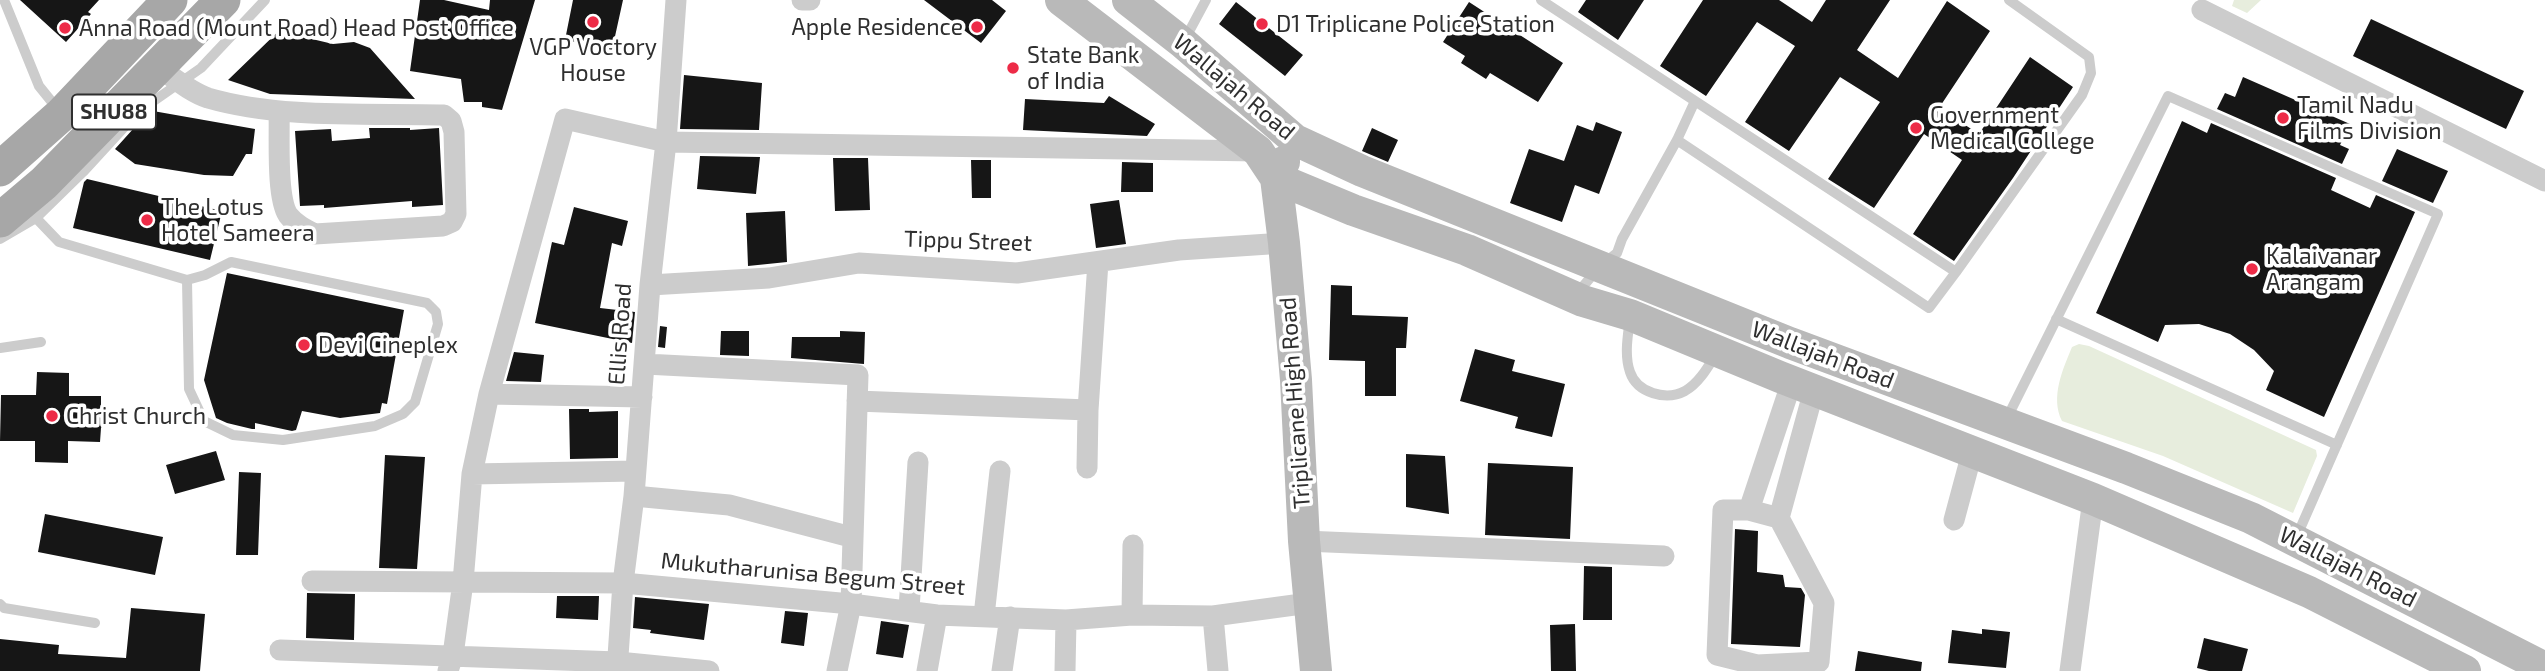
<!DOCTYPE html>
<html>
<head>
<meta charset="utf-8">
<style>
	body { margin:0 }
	canvas { display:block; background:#fff }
</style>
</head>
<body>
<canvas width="2545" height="671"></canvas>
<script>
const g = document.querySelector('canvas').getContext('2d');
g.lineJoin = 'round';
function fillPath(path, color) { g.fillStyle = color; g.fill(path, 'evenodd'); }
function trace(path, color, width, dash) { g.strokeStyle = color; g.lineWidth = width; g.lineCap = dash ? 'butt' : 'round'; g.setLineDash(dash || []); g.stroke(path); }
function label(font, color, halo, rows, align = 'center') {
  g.font = font + ' "Exo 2",sans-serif'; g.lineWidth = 7; g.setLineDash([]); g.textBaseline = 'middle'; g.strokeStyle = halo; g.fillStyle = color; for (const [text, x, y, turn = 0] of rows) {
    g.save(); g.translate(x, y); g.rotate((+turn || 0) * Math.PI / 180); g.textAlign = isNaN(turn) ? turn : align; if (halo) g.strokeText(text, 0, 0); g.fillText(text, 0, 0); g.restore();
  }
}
fillPath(new Path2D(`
	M2234,0H2261L2247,13L2232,6Z
	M2079,344L2089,346L2316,450L2317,456L2293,513L2163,456L2062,421C2050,397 2063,369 2072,347Z`), '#e7eddd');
fillPath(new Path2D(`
	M20,0H99L88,12L91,14L66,42Z
	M420,0H444L489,10L490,0H535L502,110L482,107V102H464L461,79L410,71Z
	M573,0H623L612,50L565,40Z
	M924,0H992L1006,11L981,43Z
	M1586,0H1644L1618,40L1578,12Z
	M1703,0H1779L1812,22L1826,0H1890L1857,50L1898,78L1947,1L1990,31L1939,108L1979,134L2030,57L2073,87L2013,178L1954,261L1913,234L1962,160L1924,134L1874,208L1828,179L1880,102L1840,77L1789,151L1745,122L1795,46L1757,22L1706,96L1660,66Z
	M1236,2L1303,55L1285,76L1219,24Z
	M1469,2L1563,63L1538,102L1490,73L1486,79L1461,63L1465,56L1443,42Z
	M2371,19L2524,91L2506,129L2353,56Z
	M288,22L312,39L333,44L354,42L370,48L415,99L270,94L228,80Z
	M684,75L762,83L759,130L680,129Z
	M2243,77L2350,124L2340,145L2349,149L2342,164L2217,109L2225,93L2235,97Z
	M1109,96L1155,124L1147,136L1023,130L1025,99L1104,103Z
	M153,111L255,129L252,154H246L233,176L204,175L135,164L115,149L143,118Z
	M2182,121L2207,133L2211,123L2336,178L2331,190L2370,208L2376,195L2415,212L2324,417L2266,390L2274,371L2254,350L2230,334L2199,324L2165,325L2158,342L2096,313Z
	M1596,122L1622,132L1599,194L1575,185L1562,222L1510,203L1529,149L1564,161L1577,125L1593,131Z
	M369,128H410V130L439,128L443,205L412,207V201L324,208V205L300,206L295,131L331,129L332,141L370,138Z
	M1372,128L1398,140L1388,162L1362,151Z
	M2397,149L2448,171L2433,203L2382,181Z
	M700,156L760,157L756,194L697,189Z
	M833,158H868L870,210L835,211Z
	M971,160H991V198H972Z
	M1122,162L1153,163V192H1121Z
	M87,179L222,211L210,260L73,228L84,182Z
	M1119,200L1126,244L1096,248L1090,204Z
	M574,207L628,221L622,246L612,243L600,308L635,312L632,343L535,323L552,242L564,245Z
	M785,211L787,262L748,266L746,213Z
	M227,273L404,310L387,404L382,403L380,413L340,418L302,411L296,430L292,431L255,423V429H252L227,423L216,418L204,380Z
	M1331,285L1352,286V315L1408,317L1406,348H1396V396H1365V361L1329,360Z
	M660,326L667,327L665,348L658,347Z
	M721,331H749V356L720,355Z
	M840,331L865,332L864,364L791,358L792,337H840Z
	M1475,349L1515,360L1512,371L1565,384L1552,437L1515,428L1518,417L1460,401Z
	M514,352L544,355L541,382L506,381Z
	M37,372L69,373V396H101V408L105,418L101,428L100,442L68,441V463L35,462V441H0L1,395H36Z
	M569,409H589V412L618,411V458L570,459Z
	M216,451L225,480L175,494L166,465Z
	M1406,454L1445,456L1449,514L1406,507Z
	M385,455L425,457L417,569L379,568Z
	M1488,463L1573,467L1570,539L1485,535Z
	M239,472L261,473L258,555H236Z
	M45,514L163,537L155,575L38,552Z
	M1735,529L1758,531L1757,572L1783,575L1785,587L1801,588L1805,595L1800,647L1731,644Z
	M1584,566L1612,567V620H1583Z
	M307,593L355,594L354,640L306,638Z
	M557,596H599L598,620L556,618Z
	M635,597L709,604L704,640L650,633L651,630L633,628Z
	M131,608L205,614L200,671H0V639L59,645L58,654L126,658Z
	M785,611L808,613L804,646L781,643Z
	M881,621L909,625L903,658L876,654Z
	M1575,624L1576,671H1551L1550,625Z
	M1982,629L2010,632L2006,668L1948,663L1952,630L1982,634Z
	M2204,638L2248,649L2242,671H2209L2197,668Z
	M1858,651L1922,662L1921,671H1855Z`), '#161616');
trace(new Path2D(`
	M4,0L39,86L60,112
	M1541,0L1695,101
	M1184,41L1206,0
	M36,218L59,242L187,280L205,275L231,262L427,303L436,312L438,324L415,402L403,414L375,426L283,440L233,435L204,421L189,389L187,280
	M0,239L36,218L83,172L138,112L201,68L265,0
	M1956,272L2082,95L2091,73L2089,57L2009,0
	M1576,295L1599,267L1617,253L1622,239L1677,140L1695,101L1956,272L1929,308L1677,140
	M1630,318C1628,335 1624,355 1630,372C1637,393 1666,401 1685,391C1699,383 1708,367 1716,354
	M2056,319L2337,445
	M0,348L41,342
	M2005,422L2168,96L2438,214L2296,538
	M0,604L4,608L95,623`), '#ccc', 10);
trace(new Path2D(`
	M802,0H810
	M2202,10L2545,181
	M158,67C174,78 190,92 208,98C280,119 370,113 444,115L451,121L454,132L456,214L452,222L443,226L315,234C305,229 295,224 288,215C276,196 280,136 279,111
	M650,285L769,278L859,263L1017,273L1179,250L1284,243
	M645,364L858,375L851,604L837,671
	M489,394L642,397
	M857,401L1088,410
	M1087,468L1088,410L1098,262
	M472,474L635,471
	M634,496L729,505L851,537
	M1749,510L1792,381
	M1779,518L1749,510H1723L1717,655L1757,665L1819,662L1824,603L1779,518L1814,390
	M1954,520L1972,453
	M1304,541L1664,556
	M312,581L623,583L851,604L937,615L1066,620L1132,615L1213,616L1309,603
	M909,610L918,462
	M1132,615L1133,545
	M984,616L1000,471
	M1213,616L1218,671
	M280,650L618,662L709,671
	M448,671L453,655L463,582L472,474L489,394L565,119L666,142L1258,151
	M617,671L623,583L634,496L650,285L666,142L676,0
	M927,671L937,615
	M1002,671L1010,617
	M1065,671L1066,620
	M2070,671L2093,499`), '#ccc', 21);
trace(new Path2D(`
	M1061,0L1258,151L1276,178L1353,210L1467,250L1583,301L1630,315L1780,377L2093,499L2309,592L2465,671
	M1128,0L1183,43L1295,140L1362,171L1790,343L2126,468L2251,518L2545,668
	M1284,162L1276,178L1284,243L1296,380L1304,541L1316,671`), '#b9b9b9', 32);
trace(new Path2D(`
	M0,169L62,114L170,0
	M0,220L44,183L223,0`), '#a7a7a7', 35);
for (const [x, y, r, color] of [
	[593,22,7,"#ed2b47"],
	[1262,24,7,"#ed2b47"],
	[977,27,7,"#ed2b47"],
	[65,28,7,"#ed2b47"],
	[1013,68,7,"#ed2b47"],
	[2283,118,7,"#ed2b47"],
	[1916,128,7,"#ed2b47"],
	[147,220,7,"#ed2b47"],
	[2252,269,7,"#ed2b47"],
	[304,345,7,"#ed2b47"],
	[52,416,7,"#ed2b47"]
]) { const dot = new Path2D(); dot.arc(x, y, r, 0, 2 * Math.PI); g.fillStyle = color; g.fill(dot); trace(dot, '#fff', 2.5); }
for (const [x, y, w] of [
	[114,112,84]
]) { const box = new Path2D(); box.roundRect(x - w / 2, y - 17.5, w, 35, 5); g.fillStyle = '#fff'; g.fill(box); trace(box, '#2f2f2f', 2); }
label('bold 21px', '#2f2f2f', null, [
	["SHU88",114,112]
]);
label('23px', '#2f2f2f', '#fff', [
	["D1 Triplicane Police Station",1276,24],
	["Apple Residence",963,27,"right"],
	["Anna Road (Mount Road) Head Post Office",79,28],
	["VGP Voctory",593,47,"center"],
	["House",593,73,"center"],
	["State Bank",1027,55],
	["of India",1027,81],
	["Tamil Nadu",2297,105],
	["Films Division",2297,131],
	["Government",1930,115],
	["Medical College",1930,141],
	["The Lotus",161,207],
	["Hotel Sameera",161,233],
	["Kalaivanar",2266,256],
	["Arangam",2266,282],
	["Devi Cineplex",318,345],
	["Christ Church",66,416]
], 'left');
label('23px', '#2f2f2f', '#fff', [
	["Wallajah Road",1234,87,40],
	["Tippu Street",968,241,2],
	["Ellis Road",620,334,-86],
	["Wallajah Road",1823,355,21],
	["Triplicane High Road",1295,403,-94],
	["Wallajah Road",2348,567,27],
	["Mukutharunisa Begum Street",813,574,5]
]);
</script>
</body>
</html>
